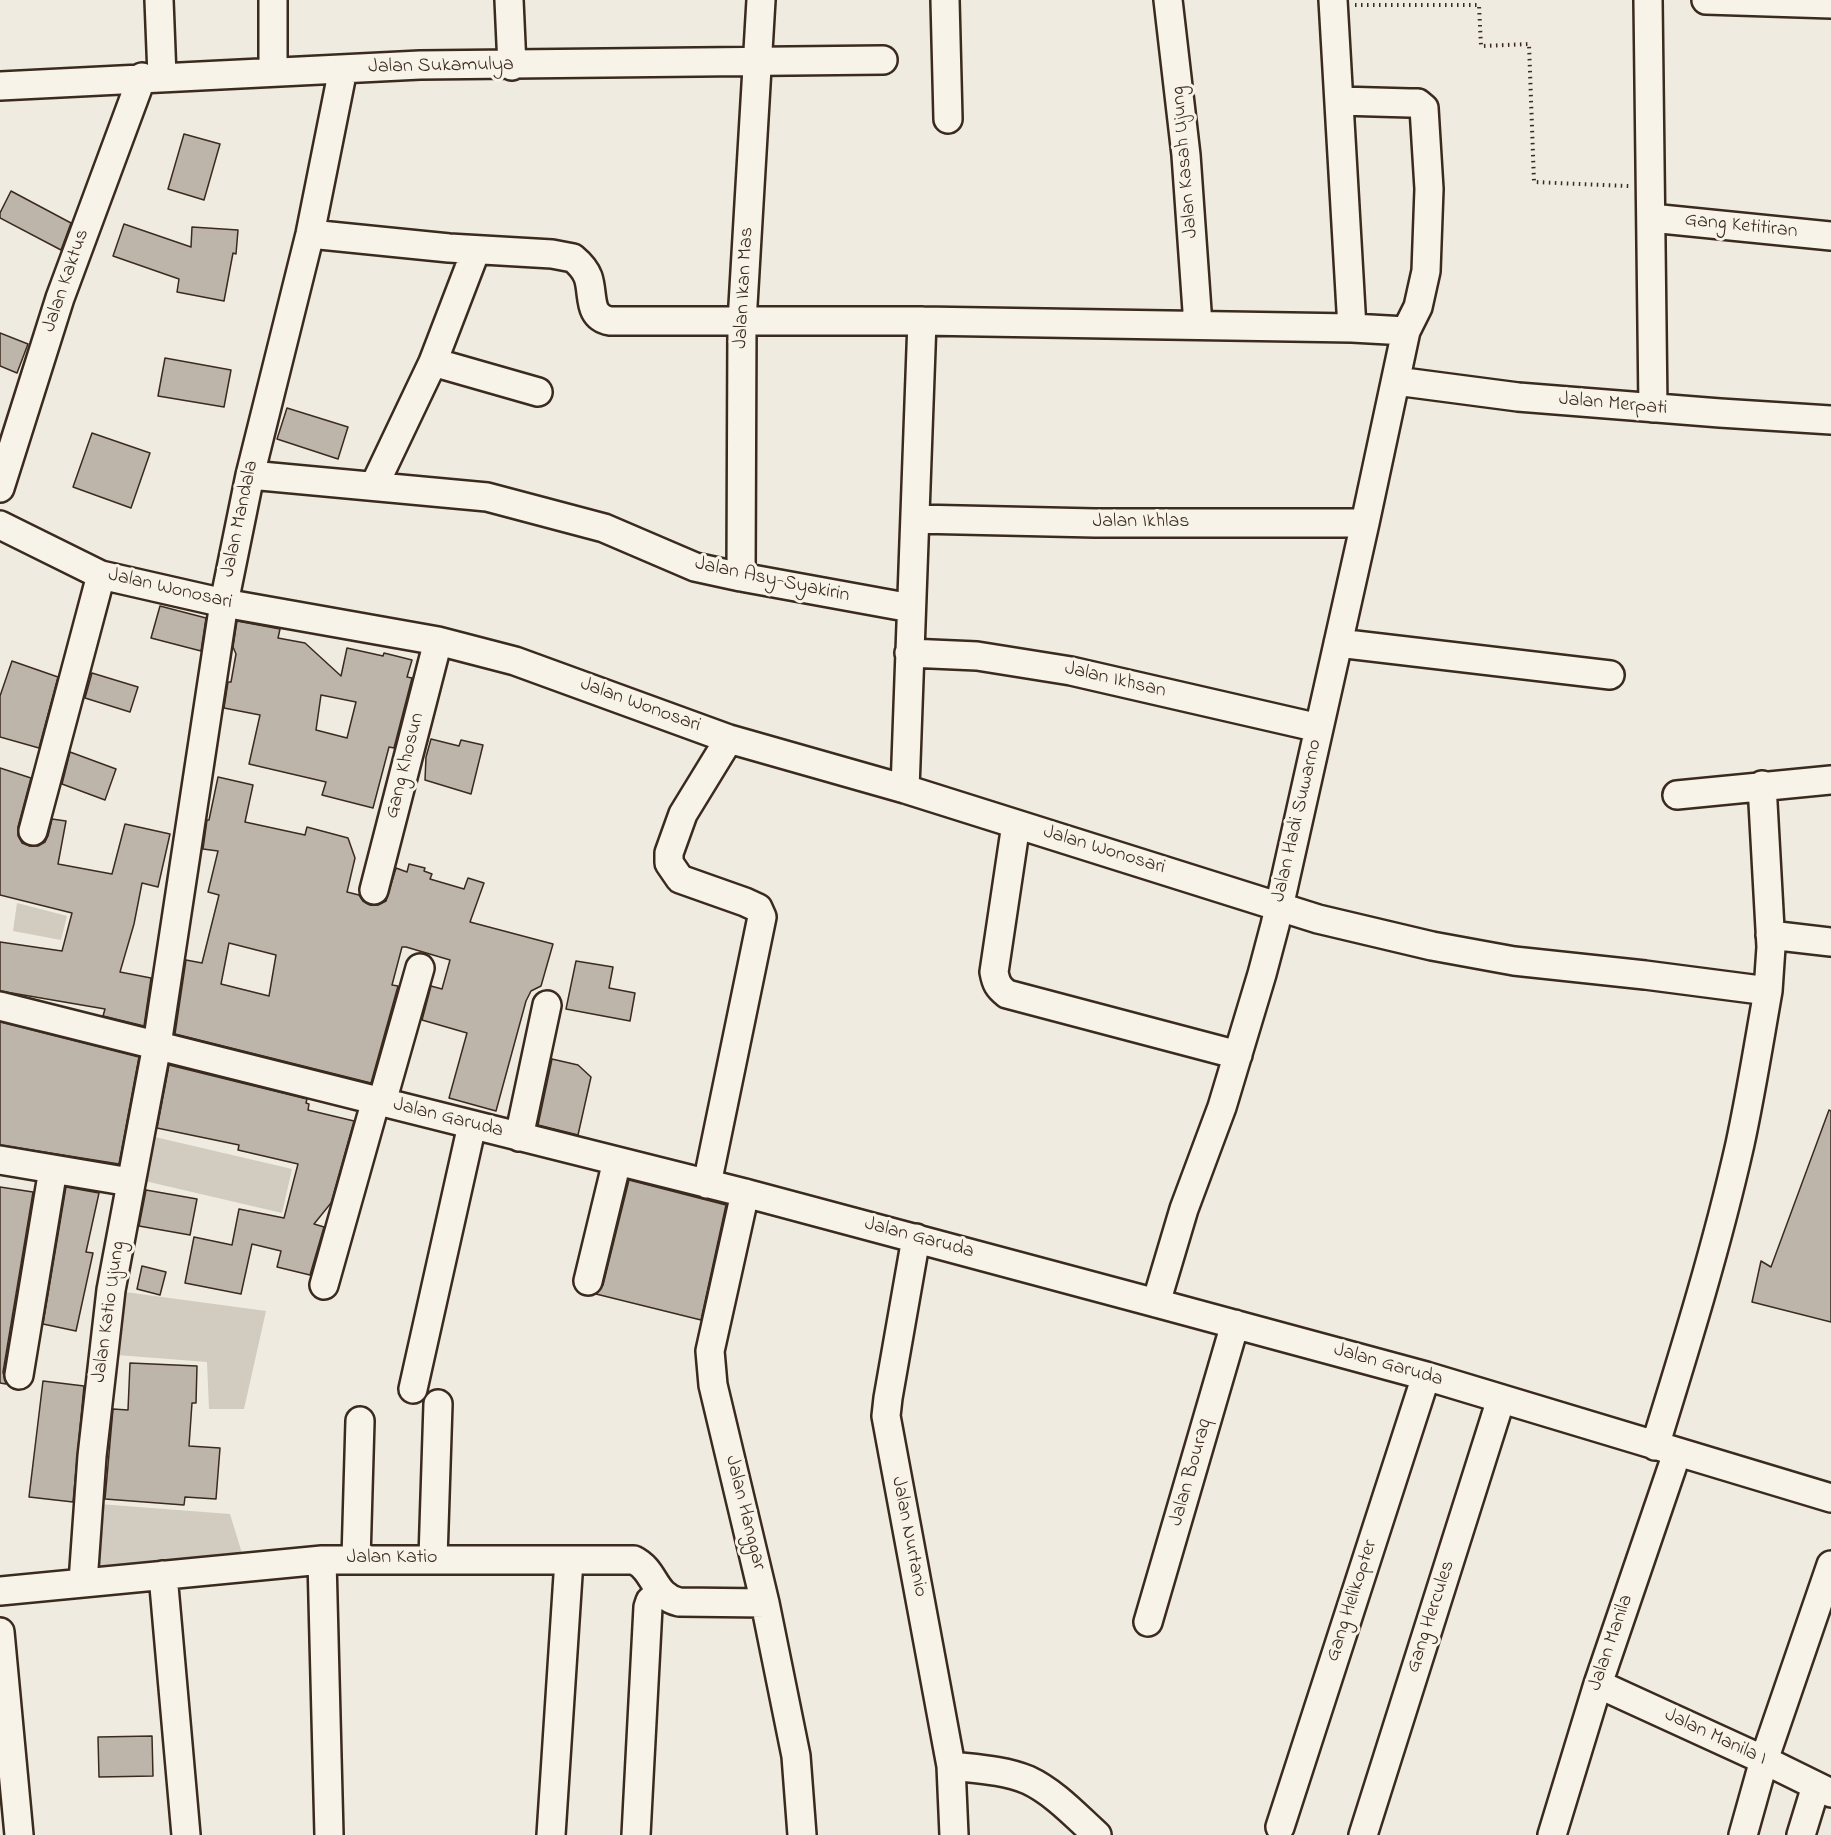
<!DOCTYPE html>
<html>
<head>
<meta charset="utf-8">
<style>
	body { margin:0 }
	canvas { display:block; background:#efebe0 }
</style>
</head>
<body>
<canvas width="1831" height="1835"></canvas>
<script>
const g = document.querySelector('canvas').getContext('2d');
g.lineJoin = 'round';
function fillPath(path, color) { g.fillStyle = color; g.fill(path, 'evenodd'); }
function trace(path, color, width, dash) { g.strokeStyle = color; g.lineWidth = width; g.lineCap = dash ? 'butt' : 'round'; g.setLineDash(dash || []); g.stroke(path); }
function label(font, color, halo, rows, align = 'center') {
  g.font = font + ' "Indie Flower",sans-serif'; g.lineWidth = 6; g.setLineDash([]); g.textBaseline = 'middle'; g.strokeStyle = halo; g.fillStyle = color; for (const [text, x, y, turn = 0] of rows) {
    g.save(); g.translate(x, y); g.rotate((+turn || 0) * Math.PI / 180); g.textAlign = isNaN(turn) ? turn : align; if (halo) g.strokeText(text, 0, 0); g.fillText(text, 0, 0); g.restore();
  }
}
fillPath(new Path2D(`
	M17,903L67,916L61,940L13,931Z
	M155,1137L292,1169L282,1213L145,1181Z
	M125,1292L266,1311L244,1409H209L207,1362L117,1355Z
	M99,1504L230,1514L244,1560L98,1573L94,1564Z`), '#d1cbc0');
const building = new Path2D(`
	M184,134L220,144L204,200L168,189Z
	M11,191L71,223L61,250L0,218V213Z
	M124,224L191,247L192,227L238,230L236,254L233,253L224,301L177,292L179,279L113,256Z
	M0,333L28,344L17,373L0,366Z
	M165,358L231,370L224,407L158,396Z
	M287,408L348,427L338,459L277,439Z
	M92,433L150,453L131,508L73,487Z
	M160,606L206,618L201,651L151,638Z
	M237,621L280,629L278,638L305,643L341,676L347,648L383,656L384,653L412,660L407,677L412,678L394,748L389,747L373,808L322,795L326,782L249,764L260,715L224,708L228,682H231L236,654L233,647ZM321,695L356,702L347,738L316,730Z
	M12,661L58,677L39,748L0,737V696Z
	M92,673L138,687L130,712L85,698Z
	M431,739L459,746L461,740L483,745L471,794L425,780L426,757Z
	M70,752L116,769L105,800L62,784Z
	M0,768L31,778L18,827V836L22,843L30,846H38L45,842L48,836L52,819L66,821L58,864L112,874L125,824L170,834L158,887L142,883L134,924L120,972L151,978L144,1026L103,1016L105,1009L0,991V942L62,951L72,913L0,895Z
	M218,777L253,785L245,822L305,835L307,827L348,838L355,858L347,892L359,895L363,901L370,905H378L386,901L396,868L407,872L409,864L425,868L424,871L432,874L430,879L464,889L468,878L484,883L470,922L553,944L541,986L531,991L526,1001L496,1111L449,1098L467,1033L422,1020L431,986L442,989L450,960L406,947H402L392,985L398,986L371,1083L175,1034L186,960L202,963L219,895L208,892L218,851L203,849L207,820H209ZM229,943L276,955L269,996L221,984Z
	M576,961L613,967L609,988L635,993L630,1021L566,1009Z
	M0,1022L139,1057L119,1164L0,1145Z
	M552,1059L578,1065L591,1077L578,1135L538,1125Z
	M169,1065L307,1099L306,1103L309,1104L308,1110L354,1121L331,1203L314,1224L324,1227L310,1275L277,1267L281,1251L252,1244L241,1294L185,1283L194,1237L232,1245L239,1209L284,1218L298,1164L238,1150L239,1145L157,1128Z
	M1829,1110L1831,1111V1322L1752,1302L1761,1261L1771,1267Z
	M629,1180L726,1205L701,1320L596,1294L603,1285Z
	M0,1187L33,1192L3,1372L6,1384L0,1383Z
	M66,1187L99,1193L86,1252L93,1253L76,1331L43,1324Z
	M146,1190L197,1199L190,1235L139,1226Z
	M142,1266L166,1272L160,1295L137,1289Z
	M130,1363L197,1366L196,1403H192L189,1446L220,1448L216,1499L185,1497L184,1505L105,1499L113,1409L128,1410Z
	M43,1381L84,1386L73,1502L29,1497Z
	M152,1736L153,1776L99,1777L98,1737Z`);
fillPath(building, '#bdb5aa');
trace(building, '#3b2a1e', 1.5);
const minor = new Path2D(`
	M159,0L162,76
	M273,0V71
	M509,0L512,66
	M945,0L948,119
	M1168,0L1186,155L1198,325
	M1333,0L1352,328
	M1648,0L1653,408
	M1706,0L1831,4
	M0,86L420,65L883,60
	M1651,218L1831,236
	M310,234L449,248L552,254L573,258C579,263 585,269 588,277C594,294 587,317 610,321H922L1352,328L1406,331
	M433,362L538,392
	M1396,381L1518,397L1720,413L1831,420
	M250,475L487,497L604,528L695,567L741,577L911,608
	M374,486L433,362L476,250
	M0,488L60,298L142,77
	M916,519L1095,523H1365
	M0,525L101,575L224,603L438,641L515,661L729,739L905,789L1318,919L1432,946L1514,961L1645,975L1768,991C1759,1042 1751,1093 1740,1144C1717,1246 1686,1346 1655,1446
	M741,577L742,322L761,0
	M1338,643L1610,675
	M909,653L977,656L1071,671L1319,728
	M1762,785L1771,947L1768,991
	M905,789L922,321
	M1677,795L1831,780
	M1016,824L994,972C996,983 998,987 1007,994L1238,1055
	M33,831L101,575
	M374,890L438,641
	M1770,935L1831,942
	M0,1006L745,1193L1156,1303L1426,1376L1831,1498
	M382,1102L420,968
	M519,1137L547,1005
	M0,1160L130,1182
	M707,1184L762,917L758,908L745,902L680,879L669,863V853L683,814L729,739
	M745,1193L710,1351L713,1385L765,1603L796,1756L802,1835
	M916,1238L888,1398L886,1416L951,1766L954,1835
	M588,1281L617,1161
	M324,1285L376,1100
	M1156,1303L1184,1209L1222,1107L1262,974L1275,925L1365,523L1406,331L1418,307L1426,271L1429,189L1424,108L1418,103H1410L1340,101
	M19,1375L53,1169
	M413,1389L472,1125
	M433,1558L438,1404
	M356,1559L360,1421
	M322,1560L329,1835
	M163,1575L186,1835
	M83,1582L92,1456L111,1290L157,1045L224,603L250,475L310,234L343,69
	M0,1591L322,1560H634C656,1571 653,1596 679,1602L765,1603
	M1148,1622L1235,1324
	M0,1632L19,1835
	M1598,1684L1764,1760L1831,1793
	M951,1766C977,1769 1004,1770 1028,1780C1054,1792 1076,1816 1097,1835
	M1280,1827L1426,1376
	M551,1835L569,1560
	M636,1835L648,1607L650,1601L661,1592
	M1363,1835L1501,1399
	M1552,1835L1598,1684L1677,1453
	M1743,1835L1764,1760L1831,1565
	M1801,1835L1816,1786`);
trace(minor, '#3b2a1e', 32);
trace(new Path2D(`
	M1355,5H1479L1481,46L1529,44L1534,182L1629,186`), '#3b2a1e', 4, [1.5, 4.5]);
trace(minor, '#f7f3e8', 27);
label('20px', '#3b2a1e', '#f7f3e8', [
	["Jalan Sukamulya",441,67,-1],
	["Jalan Kasah Ujung",1186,162,-95],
	["Gang Ketitiran",1741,227,6],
	["Jalan Kaktus",67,281,-71],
	["Jalan Ikan Mas",745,288,-87],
	["Jalan Merpati",1613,405,5],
	["Jalan Mandala",241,519,-78],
	["Jalan Ikhlas",1141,523],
	["Jalan Asy-Syakirin",772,581,12],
	["Jalan Wonosari",170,590,13],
	["Jalan Ikhsan",1115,681,13],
	["Jalan Wonosari",640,706,20],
	["Gang Khosun",406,766,-76],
	["Jalan Hadi Suwarno",1298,821,-77],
	["Jalan Wonosari",1104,851,17],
	["Jalan Garuda",448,1119,14],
	["Jalan Garuda",919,1239,15],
	["Jalan Katio Ujung",110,1312,-82],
	["Jalan Garuda",1388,1366,16],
	["Jalan Bouraq",1192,1473,-74],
	["Jalan Hanggar",744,1513,76],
	["Jalan Nurtanio",908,1537,79],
	["Jalan Katio",392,1559],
	["Gang Helikopter",1353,1601,-72],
	["Gang Hercules",1432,1617,-72],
	["Jalan Manila",1612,1643,-71],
	["Jalan Manila I",1715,1738,25]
]);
</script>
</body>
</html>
